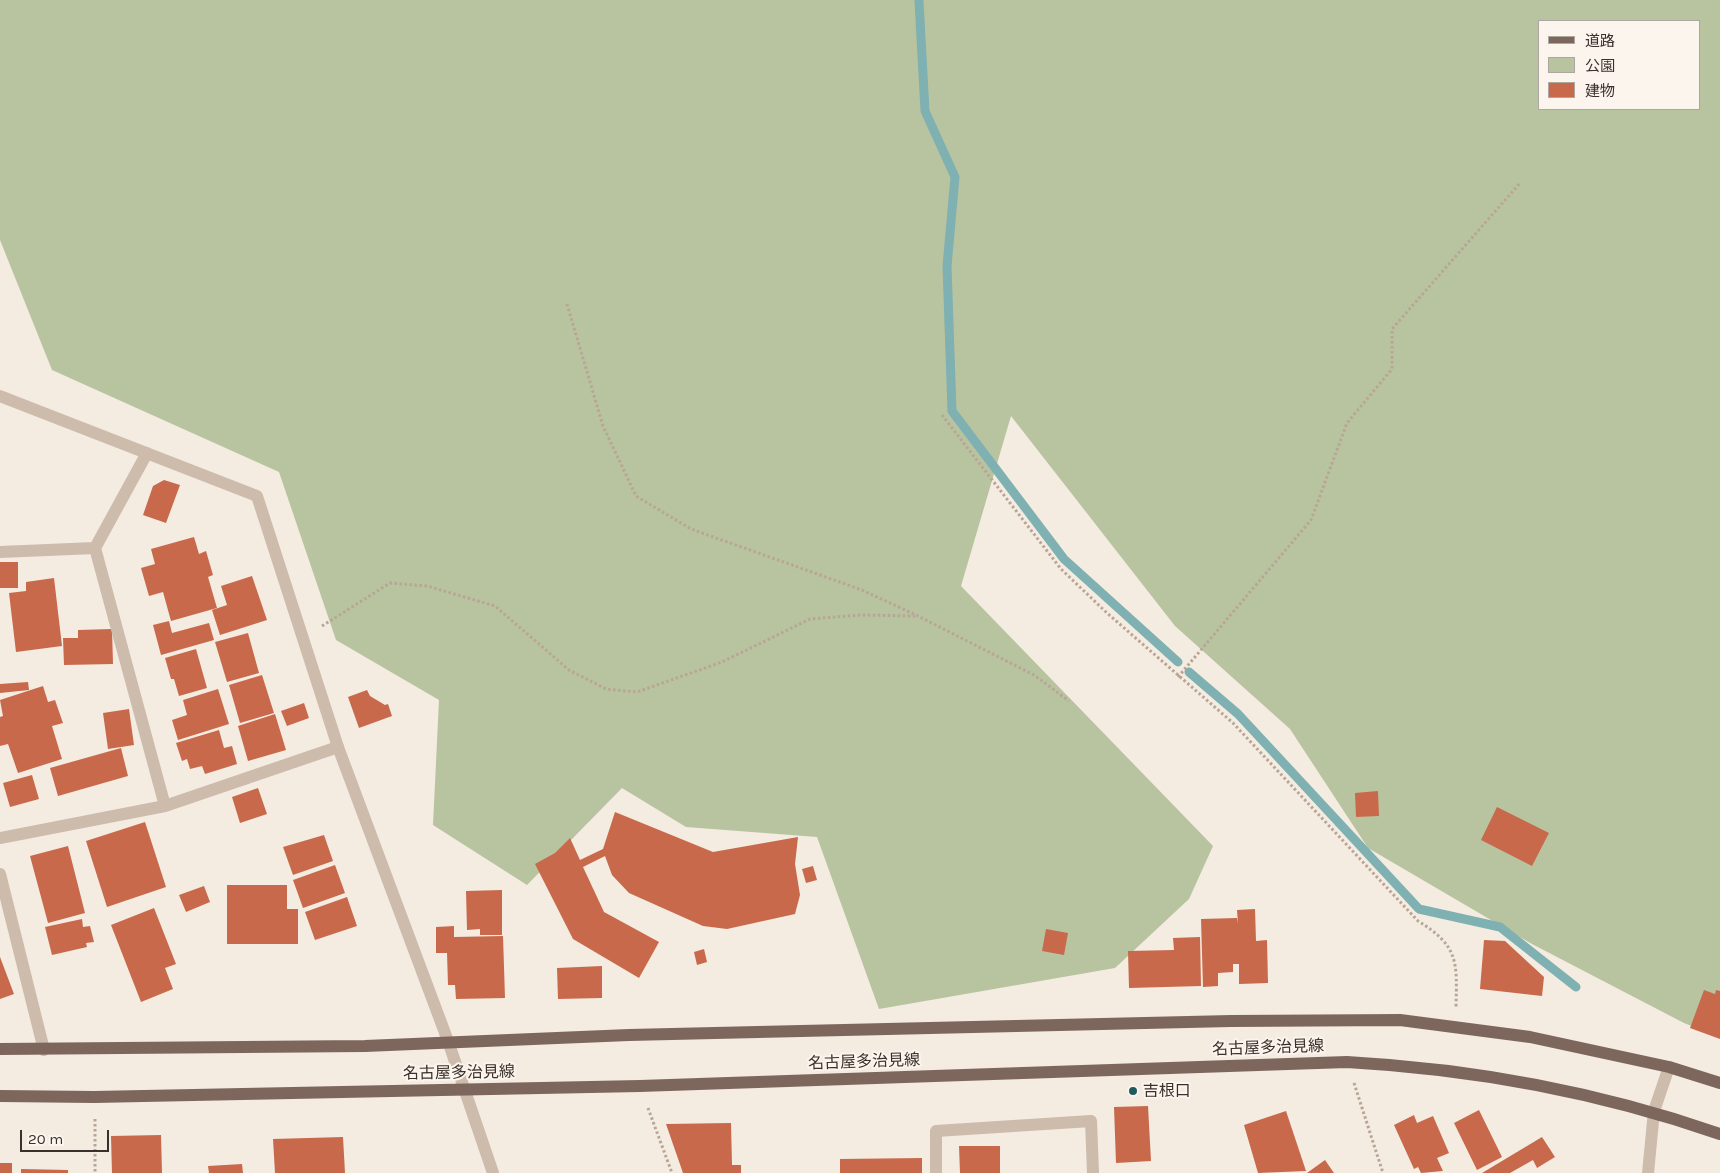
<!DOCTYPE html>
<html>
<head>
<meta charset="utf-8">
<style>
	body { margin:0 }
	#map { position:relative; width:1720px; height:1173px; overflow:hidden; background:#f4ebe1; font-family:Karla,"Noto Sans JP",sans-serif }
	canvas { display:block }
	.legend { position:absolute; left:1538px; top:20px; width:162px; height:90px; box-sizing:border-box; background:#fbf5ee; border:1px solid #aea6a0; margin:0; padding:6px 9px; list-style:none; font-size:15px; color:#3b302b }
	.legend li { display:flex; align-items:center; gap:10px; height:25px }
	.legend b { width:25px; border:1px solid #aea6a0 }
	.scale { position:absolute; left:20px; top:1130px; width:89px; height:22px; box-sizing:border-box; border:2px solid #3b302b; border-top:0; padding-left:6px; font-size:15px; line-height:18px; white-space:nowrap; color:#3b302b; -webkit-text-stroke:4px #fbf5ee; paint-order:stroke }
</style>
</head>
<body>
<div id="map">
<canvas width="1720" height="1173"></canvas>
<ul class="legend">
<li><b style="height:6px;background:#7d675c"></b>道路</li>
<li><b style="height:14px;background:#b8c4a0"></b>公園</li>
<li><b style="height:14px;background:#c8694b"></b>建物</li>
</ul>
<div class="scale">20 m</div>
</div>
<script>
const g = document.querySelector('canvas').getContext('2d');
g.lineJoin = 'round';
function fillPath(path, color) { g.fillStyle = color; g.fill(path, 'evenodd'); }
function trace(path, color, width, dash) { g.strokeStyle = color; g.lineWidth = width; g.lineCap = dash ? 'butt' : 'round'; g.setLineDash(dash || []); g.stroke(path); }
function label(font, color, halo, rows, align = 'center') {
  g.font = font + ' Karla,"Noto Sans JP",sans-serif'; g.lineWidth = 4; g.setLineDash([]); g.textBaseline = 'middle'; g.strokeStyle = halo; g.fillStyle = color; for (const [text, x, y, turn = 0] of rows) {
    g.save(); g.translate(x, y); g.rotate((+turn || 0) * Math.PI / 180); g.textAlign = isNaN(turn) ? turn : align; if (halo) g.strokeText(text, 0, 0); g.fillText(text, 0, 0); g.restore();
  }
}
fillPath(new Path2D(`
	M0,0H1720V1037L1684,1023L1532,944L1368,848L1290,729L1175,626L1011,416L961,586L1213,846L1189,899L1115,968L879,1009L817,837L686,827L622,788L527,885L433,825L439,700L336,640L279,472L52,370L0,240ZM1539,21H1699V109H1539Z`), '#b8c4a0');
trace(new Path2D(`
	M919,1L925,111L955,177L947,266L952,411L1064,559L1178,662
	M1189,672L1238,714L1419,909L1500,927L1576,987`), '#7fb0b2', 9);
fillPath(new Path2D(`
	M164,480L180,485L166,523L143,515L153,486Z
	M194,537L199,554L206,551L213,575L208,577L217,608L171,621L163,592L149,596L141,568L155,564L151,549Z
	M0,562H18V588H0Z
	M252,576L267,620L220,635L212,610L227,605L221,586Z
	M54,578L62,646L16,652L9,593L26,591V582Z
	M169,621L172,633L209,623L214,640L161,655L153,625Z
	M112,629L113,664L64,665L63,638H78V630Z
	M248,633L259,673L227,682L215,642Z
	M196,649L207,688L179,696L174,679H171L165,658Z
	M262,675L274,713L240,723L229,685Z
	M28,682L29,690L0,693V684Z
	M43,686L48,702L55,700L63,723L52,726L62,759L18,773L8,744L0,746V717L3,716L0,700Z
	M218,689L229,724L178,740L172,720L187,715L183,700Z
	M367,690L370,696L385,705L388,704L392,716L359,728L348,697Z
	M304,703L309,718L287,726L281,711Z
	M129,709L134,745L108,749L103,713Z
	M275,714L286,750L248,761L238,726Z
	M219,730L224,748L232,746L237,764L205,774L202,766L190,769L187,759L182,761L176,743Z
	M121,748L128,776L58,796L50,768Z
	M32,775L39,799L10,807L3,783Z
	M258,788L267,814L240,823L232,797Z
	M1378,791L1379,816L1356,817L1355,793Z
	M1497,807L1549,833L1532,866L1481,840Z
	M615,812L713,852L798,837L795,864L800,895L795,914L727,929L703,926L629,893L612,875L605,856L583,867L604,912L659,942L639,978L573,939L535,864L555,853L570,838L580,860L603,849Z
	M145,822L166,887L107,907L86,841Z
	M324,835L333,861L293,875L283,847Z
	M68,846L85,913L48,923L30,856Z
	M335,865L345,893L303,908L293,880Z
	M813,866L817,880L806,883L802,869Z
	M227,885H287V909H298V944H227Z
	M204,886L210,902L186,912L179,895Z
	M502,890V935H480V929L467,930L466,891Z
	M347,897L357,926L315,940L305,912Z
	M154,908L176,964L165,968L173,989L141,1002L111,925Z
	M1255,909L1256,941L1267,940L1268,983L1239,984V964H1233V972L1218,973V986L1203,987L1201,919L1237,918L1238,924L1237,910Z
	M82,919L83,927L90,926L94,942L86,943L87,947L52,955L45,927Z
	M454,926V937L503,936L505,998L456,999L455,985H448L447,953H436V927Z
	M1046,929L1068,933L1064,955L1042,951Z
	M1200,937L1201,986L1129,988L1128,951L1174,950L1173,938Z
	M1484,940L1505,941L1544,977L1542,996L1480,989Z
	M704,949L707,962L697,965L694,952Z
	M0,957L14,994L0,999Z
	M602,966V998L558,999L557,968Z
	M1704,990L1715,994L1716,990L1720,991V1039L1690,1028Z
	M1148,1106L1151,1161L1116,1163L1114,1107Z
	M1479,1110L1502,1157L1477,1170L1454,1123Z
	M1286,1111L1306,1171L1258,1173L1244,1125Z
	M1414,1115L1417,1123L1433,1116L1449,1153L1437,1158L1443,1171L1421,1173L1418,1167L1414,1169L1394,1125Z
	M731,1123L732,1165H741V1173H683L666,1124Z
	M161,1135L162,1173H112L111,1136Z
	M343,1137L345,1173H275L273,1139Z
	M1542,1137L1555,1157L1537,1168L1533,1160L1510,1173H1482Z
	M959,1146H1000V1173H960Z
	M922,1158V1173H840V1159Z
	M1325,1160L1334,1173H1307Z
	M0,1163H12V1173H0Z
	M242,1164L243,1173H209L208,1166Z
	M21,1169L68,1170V1173H21Z`), '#c8694b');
trace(new Path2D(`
	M567,304L603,426L636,496L691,529L862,590L918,616L1034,675L1069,701
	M942,415L1061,569L1107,613L1233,723L1418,921C1459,946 1457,962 1456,1007
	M322,626L390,583L427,586L495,606L569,670L606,689L637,692L722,662L810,619L861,615L915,616
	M1178,677L1311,520L1347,423L1392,369V329L1520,183
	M1354,1083L1383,1173
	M648,1108L672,1173
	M95,1119V1173`), '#b9a596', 3, [2.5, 2.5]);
trace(new Path2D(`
	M0,396L257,496L338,747L165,806L0,838
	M147,453L95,548L165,806
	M0,552L95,548
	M0,874L44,1050
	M936,1173V1131L1091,1121L1093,1173
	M1648,1173L1654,1111L1669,1067`), '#cdbbac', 12);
trace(new Path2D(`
	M338,747L448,1041L493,1173`), '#cdbbac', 12);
trace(new Path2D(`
	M0,1049L365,1046L629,1035L1231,1021L1400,1020L1530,1037L1669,1067L1720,1083
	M0,1096L94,1097L640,1086L1347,1062C1475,1069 1599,1092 1720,1134`), '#7d675c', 12);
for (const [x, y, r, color] of [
	[1133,1091,5,"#1f5a5e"]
]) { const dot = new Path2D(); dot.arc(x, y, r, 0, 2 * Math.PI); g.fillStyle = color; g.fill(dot); trace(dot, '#fbf5ee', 2); }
label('16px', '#3b302b', '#fbf5ee', [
	["名古屋多治見線",1268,1048,-2],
	["名古屋多治見線",864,1062,-2],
	["名古屋多治見線",459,1073,-1]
]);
label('16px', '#3b302b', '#fbf5ee', [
	["吉根口",1143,1091]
], 'left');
</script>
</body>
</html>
